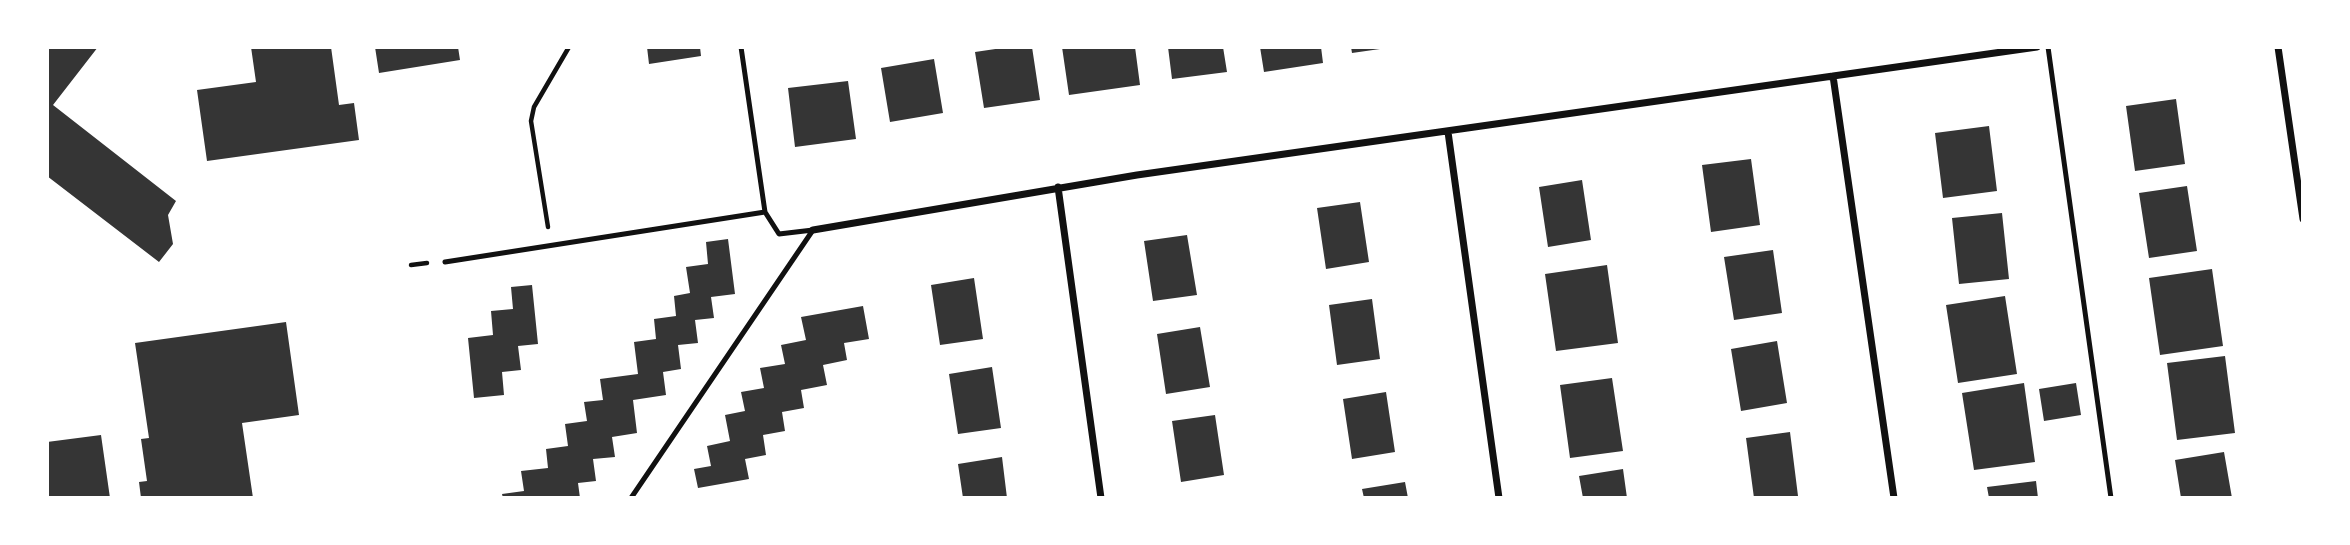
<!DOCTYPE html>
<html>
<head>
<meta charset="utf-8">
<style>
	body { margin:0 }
	#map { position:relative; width:2350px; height:545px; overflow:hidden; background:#fff; font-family:Montserrat,sans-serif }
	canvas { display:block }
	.frame { position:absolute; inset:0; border:49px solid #fff; pointer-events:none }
</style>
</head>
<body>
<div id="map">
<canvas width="2350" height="545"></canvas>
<div class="frame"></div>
</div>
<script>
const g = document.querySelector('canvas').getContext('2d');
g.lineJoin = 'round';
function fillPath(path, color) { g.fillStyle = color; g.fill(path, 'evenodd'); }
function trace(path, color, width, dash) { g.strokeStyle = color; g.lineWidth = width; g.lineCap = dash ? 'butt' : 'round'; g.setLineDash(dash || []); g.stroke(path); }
fillPath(new Path2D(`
	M47,47H98L53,105L176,201L168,215L173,244L159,262L47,176Z
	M251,47H331L339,105L354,103L359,140L207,161L197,90L256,82Z
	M375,47H458L460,60L379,73Z
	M647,47H700L701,56L649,64Z
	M1009,47H1032L1040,100L984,108L975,52Z
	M1062,47H1135L1140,85L1069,95Z
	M1168,47H1223L1227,72L1172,79Z
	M1260,47H1321L1323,63L1264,72Z
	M1351,47H1380V49L1352,53Z
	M934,59L943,113L890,122L881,68Z
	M848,81L856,139L795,147L788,88Z
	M2176,99L2185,164L2135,171L2126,106Z
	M1989,126L1997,191L1943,198L1935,133Z
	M1751,159L1760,225L1711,232L1702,165Z
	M1582,180L1591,240L1548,247L1539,187Z
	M2187,186L2197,251L2149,258L2139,193Z
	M1360,202L1369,262L1326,269L1317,208Z
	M2002,213L2009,279L1959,284L1952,218Z
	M1187,235L1197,295L1153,301L1144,241Z
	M728,239L735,294L711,297L714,318L695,320L698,343L678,345L681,369L663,372L666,395L633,400L637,433L612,437L615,457L593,459L596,481L578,483L580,498H503L502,494L524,491L521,471L548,468L546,449L568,446L565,424L587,421L584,402L603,400L600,379L638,374L634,342L656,339L654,319L676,316L674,296L690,293L686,267L708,264L706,242Z
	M1773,250L1782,313L1734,320L1724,257Z
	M1607,265L1618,343L1556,351L1545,274Z
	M2212,269L2223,346L2160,355L2149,278Z
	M974,278L983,339L940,345L931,285Z
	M532,285L538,344L518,346L521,370L502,372L504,395L474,398L468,338L493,335L491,311L513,309L511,287Z
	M2005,296L2017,374L1958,383L1946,305Z
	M1372,299L1380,359L1337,365L1329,305Z
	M863,306L869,339L844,343L847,360L823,365L827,385L801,390L804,408L782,412L785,431L763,435L766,455L745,459L749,479L698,488L694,469L711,466L707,446L730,441L725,415L745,411L741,392L764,388L760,368L785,364L781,345L806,340L801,317Z
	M286,322L299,415L242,423L253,498H141L139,482L147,481L141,439L149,438L135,343Z
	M1200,327L1210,387L1166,394L1157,334Z
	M1777,341L1787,403L1741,411L1731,349Z
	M2225,356L2235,433L2177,440L2167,363Z
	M992,367L1001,428L958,434L949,374Z
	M1612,378L1623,451L1570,458L1560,385Z
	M2024,383L2035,462L1974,470L1962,393Z
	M2076,383L2081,415L2044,421L2039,389Z
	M1386,392L1395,452L1352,459L1343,399Z
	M1215,415L1224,475L1181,482L1172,421Z
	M1790,432L1798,496L1754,498L1746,438Z
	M101,435L110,498H47V442Z
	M2224,452L2232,498H2181L2175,460Z
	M1002,457L1007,498H963L958,464Z
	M1623,469L1627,498H1583L1579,476Z
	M2036,481L2038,498H1989L1987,487Z
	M1405,482L1408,498H1364L1362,489Z`), '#353535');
trace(new Path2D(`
	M548,227L531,121L534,107L569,47
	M411,265L427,263`), '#111', 4.5);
trace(new Path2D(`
	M741,47L765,212L779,234L813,230
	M2048,47L2111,498
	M445,262L765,212
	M631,498L813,230`), '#111', 5);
trace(new Path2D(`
	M2278,47L2303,219
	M1833,76L1894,498
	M1448,132L1499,498
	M1058,187L1101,498
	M813,230L1137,175L2037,47`), '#111', 7);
</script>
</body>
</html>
